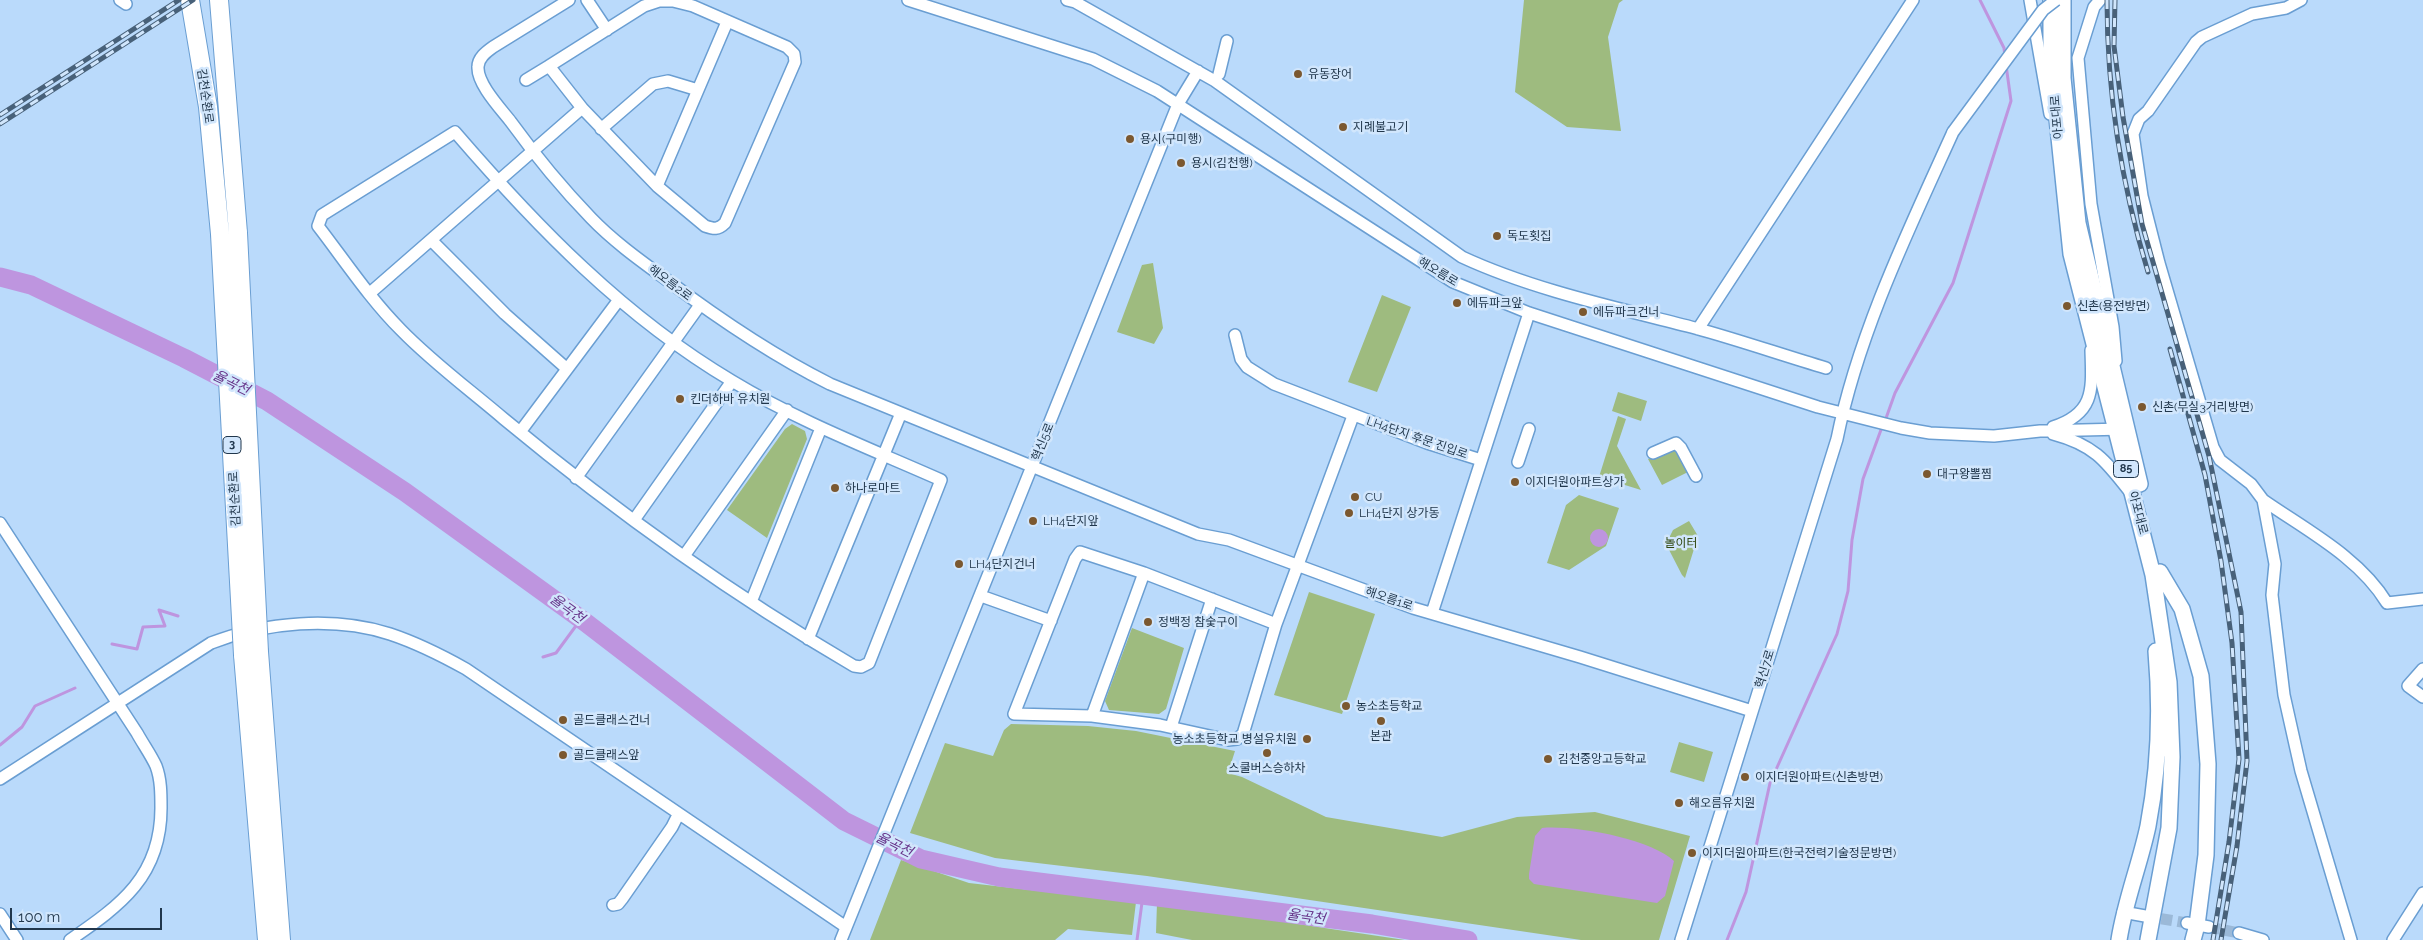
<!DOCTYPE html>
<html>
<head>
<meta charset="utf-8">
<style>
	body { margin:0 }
	#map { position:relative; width:2423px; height:940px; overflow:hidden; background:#badafb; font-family:Raleway,sans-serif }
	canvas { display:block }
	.scale { position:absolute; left:10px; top:908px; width:152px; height:22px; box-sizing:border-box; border:2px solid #21374c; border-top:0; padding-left:6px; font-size:15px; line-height:18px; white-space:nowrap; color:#21374c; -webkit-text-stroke:4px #d1e6fc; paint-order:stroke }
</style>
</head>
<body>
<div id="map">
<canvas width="2423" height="940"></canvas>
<div class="scale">100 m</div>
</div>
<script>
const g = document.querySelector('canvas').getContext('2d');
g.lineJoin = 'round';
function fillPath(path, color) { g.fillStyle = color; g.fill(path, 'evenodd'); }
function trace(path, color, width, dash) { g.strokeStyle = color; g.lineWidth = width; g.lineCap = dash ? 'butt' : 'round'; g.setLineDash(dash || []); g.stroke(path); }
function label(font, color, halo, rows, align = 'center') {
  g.font = font + ' Raleway,"Noto Sans KR",sans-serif'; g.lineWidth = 5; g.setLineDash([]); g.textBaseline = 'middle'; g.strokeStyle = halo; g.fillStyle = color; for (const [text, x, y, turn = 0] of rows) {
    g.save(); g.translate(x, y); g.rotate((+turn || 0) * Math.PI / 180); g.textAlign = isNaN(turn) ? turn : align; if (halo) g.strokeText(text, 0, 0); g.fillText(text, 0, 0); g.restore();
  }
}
fillPath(new Path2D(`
	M1524,0H1623L1619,3L1608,37L1621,131L1567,127L1515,92Z
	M1153,263L1163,328L1154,344L1117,332L1142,265Z
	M1382,295L1411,307L1377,392L1348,382Z
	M1618,392L1647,401L1641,421L1612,411Z
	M1618,416L1626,419L1617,446L1641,490L1599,477Z
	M792,424L805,431L807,439L767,538L727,510L785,429Z
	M1670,448L1677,450L1688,472L1662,485L1648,459Z
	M1579,495L1619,508L1606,546L1569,570L1547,563L1566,505Z
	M1689,521L1698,536L1685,578L1682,575L1666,544L1673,530Z
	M1309,592L1375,614L1342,714L1274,695Z
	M1132,628L1184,648L1166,709L1159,714L1109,710L1105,701Z
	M1011,724L1088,726L1136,731L1235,751L1228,773L1242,777L1326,817L1442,837L1517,817L1595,812L1690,836L1659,940H1581L1147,876L995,858L910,833L945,743L993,756L1004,730Z
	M1679,742L1713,752L1704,782L1670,772Z
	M901,860L969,883L1136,902L1132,935L1068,929L1055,940H870Z
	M1157,903L1405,940H1192L1156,933Z`), '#9ebb7f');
fillPath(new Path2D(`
	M1590 538a9 9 0 1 1 18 0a9 9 0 1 1-18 0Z
	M1542,828C1575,825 1651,839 1674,861L1665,896L1657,903L1534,884L1529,879V874L1535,836Z`), '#be95df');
trace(new Path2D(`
	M1980,0L2004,48L2005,56
	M1885,421L1895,393L1953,283L2011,101L2006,65
	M112,644L137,649L143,627L165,626L159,610L178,616
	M543,657L556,653L581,619
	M0,745L22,727L35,706L75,688
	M1137,940L1143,895
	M1727,940L1746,892L1770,783L1837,634L1848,591L1852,540L1863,479L1882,427`), '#be95df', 3);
trace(new Path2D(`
	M0,277L31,285L184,358L267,401L405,492L585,622L844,821L921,859L999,877L1372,924L1468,940`), '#be95df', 19);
trace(new Path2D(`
	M2145,916L2187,923
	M2209,927L2239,933`), '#9bb9d8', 11, [11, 5.5]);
const minor = new Path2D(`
	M120,0L126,4
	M569,0L493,47C486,52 478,58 478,67C477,84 501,109 511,122C535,155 562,188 591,218C613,241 641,261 667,280C719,319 772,355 830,384L1198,534L1229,540L1413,608L1580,657L1752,711
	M587,0L607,30
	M908,0L1093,59L1157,91L1453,282L1529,313L1818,407L1901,428L1930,433L1994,436L2040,431L2124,429
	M1067,0L1075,2L1215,81L1462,257C1533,290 1618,308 1695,328C1739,340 1782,355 1826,368
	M2030,0L2050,114
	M2100,0L2094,7L2078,58L2091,204L2113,327L2116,361
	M2301,0L2286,8L2252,14L2202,37L2196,42L2148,111L2139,119L2133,134L2142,196L2159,263L2213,447L2220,460L2251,484L2263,500L2275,564L2272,595L2284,695L2301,771L2351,940
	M1219,74L1227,41
	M526,80L549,66
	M601,129L653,84L668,81L698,90
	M455,132C537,227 624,317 732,381C798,421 871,449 941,480L869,663L861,667L854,666C731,594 614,510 504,419C470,390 432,362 401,330C370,299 345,261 318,226L322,215Z
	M657,186L727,22
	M432,241L505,314L566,368
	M370,293L582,108L657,186L705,226C714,229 718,230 725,223L795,62L794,54L787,47L693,6L673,1H659L644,6L549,66L582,108
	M1698,329L1913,0
	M1235,335L1241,359L1247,367L1274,384L1427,443L1481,460
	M2053,427C2096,413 2092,388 2091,350
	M520,432L618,301
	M2053,434C2094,445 2105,460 2130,492
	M1653,453L1676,443L1681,448L1696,476
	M1518,462L1529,429
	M576,478L700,305
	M2263,500C2306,530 2359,557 2387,603L2423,599
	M634,520L732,381
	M0,523L137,733C143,744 151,755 156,766C161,779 161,794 161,808C161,876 121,905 70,940
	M684,556L787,410
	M981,596L1051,621
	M751,602L821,428
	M1432,613L1529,313
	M1276,624L1144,573L1080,552L1075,559L1014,714L1092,716L1160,725L1228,740L1237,739L1243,734L1276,624L1353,416
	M808,639L901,413
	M2423,669L2408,686L2423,697
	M1092,716L1144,573
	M1171,727L1212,599
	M0,779L211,643C265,622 334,616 390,634C417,643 441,655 466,669L846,927
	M613,905L618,904L622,899L672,827L678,815
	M2123,912L2145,916
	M0,914L17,940
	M2187,923L2209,927
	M2239,933L2263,940
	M841,940L1178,104L1198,71
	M1681,940L1837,439C1858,334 1909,229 1953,132
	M2393,940L2423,893`);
const major = new Path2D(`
	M2051,0V47L2057,118L2071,254L2153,575L2169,682L2172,757L2169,828L2148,940
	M2063,0V78L2078,223L2140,484
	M2160,572L2182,609L2201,676L2208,764L2206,855L2197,925L2193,940
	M2119,940C2125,901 2140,864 2148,826C2159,768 2161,709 2156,651`);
const highway = new Path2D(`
	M190,0L208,107L220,234
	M219,0L238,233
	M259,652L281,940
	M243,655L267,940`);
trace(minor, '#6a9ed2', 14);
trace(major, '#6a9ed2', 18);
trace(highway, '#6a9ed2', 20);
trace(minor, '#fff', 11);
trace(major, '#fff', 15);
trace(highway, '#fff', 18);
const rail = new Path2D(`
	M2107,0C2107,93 2121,183 2148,272
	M2115,0L2114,46L2123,117L2142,224L2209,456L2241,612L2247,761L2237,846L2221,940
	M0,115L179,0
	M0,124L193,0
	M2170,349L2205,475L2221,561L2232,643L2239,759L2229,842L2213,940`);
trace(rail, '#486179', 5);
trace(rail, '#d1e6fc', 3, [9]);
const minorBridge = new Path2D(`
	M1953,132L2043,10L2056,0`);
const highwayBridge = new Path2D(`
	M238,233L259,652
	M220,234L243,655`);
trace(minorBridge, '#6a9ed2', 14, []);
trace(highwayBridge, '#6a9ed2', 20, []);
trace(minorBridge, '#fff', 11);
trace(highwayBridge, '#fff', 18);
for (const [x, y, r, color] of [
	[1298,74,5,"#7b5830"],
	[1343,127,5,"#7b5830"],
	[1130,139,5,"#7b5830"],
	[1181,163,5,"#7b5830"],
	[1497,236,5,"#7b5830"],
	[1457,303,5,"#7b5830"],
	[2067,306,5,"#7b5830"],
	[1583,312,5,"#7b5830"],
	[680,399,5,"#7b5830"],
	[2142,407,5,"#7b5830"],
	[1927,474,5,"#7b5830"],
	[1515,482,5,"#7b5830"],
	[835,488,5,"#7b5830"],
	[1355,497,5,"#7b5830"],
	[1349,513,5,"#7b5830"],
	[1033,521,5,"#7b5830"],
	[959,564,5,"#7b5830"],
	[1148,622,5,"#7b5830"],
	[1346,706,5,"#7b5830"],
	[563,720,5,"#7b5830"],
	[1381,721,5,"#7b5830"],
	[1307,739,5,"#7b5830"],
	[1267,753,5,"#7b5830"],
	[563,755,5,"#7b5830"],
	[1548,759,5,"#7b5830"],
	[1745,777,5,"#7b5830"],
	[1679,803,5,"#7b5830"],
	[1692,853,5,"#7b5830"]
]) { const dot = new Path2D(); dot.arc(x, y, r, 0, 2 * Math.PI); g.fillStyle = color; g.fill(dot); trace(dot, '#d1e6fc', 2); }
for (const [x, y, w] of [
	[232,445,18],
	[2126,469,25]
]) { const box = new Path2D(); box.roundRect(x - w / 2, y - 8.5, w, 17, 4); g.fillStyle = '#d1e6fc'; g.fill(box); trace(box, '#21374c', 1); }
label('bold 11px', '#21374c', null, [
	["3",232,445],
	["85",2126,469]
]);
label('12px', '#21374c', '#d1e6fc', [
	["유동장어",1308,74],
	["지례불고기",1353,127],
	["용시(구미행)",1140,139],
	["용시(김천행)",1191,163],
	["독도횟집",1507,236],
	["에듀파크앞",1467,303],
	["신촌(용전방면)",2077,306],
	["에듀파크건너",1593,312],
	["킨더하바 유치원",690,399],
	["신촌(무실3거리방면)",2152,407],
	["대구왕뽈찜",1937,474],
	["이지더원아파트상가",1525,482],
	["하나로마트",845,488],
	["CU",1365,497],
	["LH4단지 상가동",1359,513],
	["LH4단지앞",1043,521],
	["LH4단지건너",969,564],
	["정백정 참숯구이",1158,622],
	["농소초등학교",1356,706],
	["골드클래스건너",573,720],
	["본관",1381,736,"center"],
	["농소초등학교 병설유치원",1297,739,"right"],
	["골드클래스앞",573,755],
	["김천중앙고등학교",1558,759],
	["스쿨버스승하차",1267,768,"center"],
	["이지더원아파트(신촌방면)",1755,777],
	["해오름유치원",1689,803],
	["이지더원아파트(한국전력기술정문방면)",1702,853]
], 'left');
label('12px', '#21374c', '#d1e6fc', [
	["김천순환로",205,96,82],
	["아포대로",2057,117,-95],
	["해오름로",1438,272,31],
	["해오름2로",670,283,37],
	["LH4단지 후문 진입로",1417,438,19],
	["혁신5로",1043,442,-68],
	["김천순환로",235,499,-93],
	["아포대로",2138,513,75],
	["해오름1로",1389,599,19],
	["혁신7로",1765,669,-73]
]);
label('12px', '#30470f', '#d1e6fc', [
	["놀이터",1681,543]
]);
label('italic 14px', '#67348a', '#d1e6fc', [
	["율곡천",231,383,26],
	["율곡천",567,609,36],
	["율곡천",894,845,26],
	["율곡천",1306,917,8]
]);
</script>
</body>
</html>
